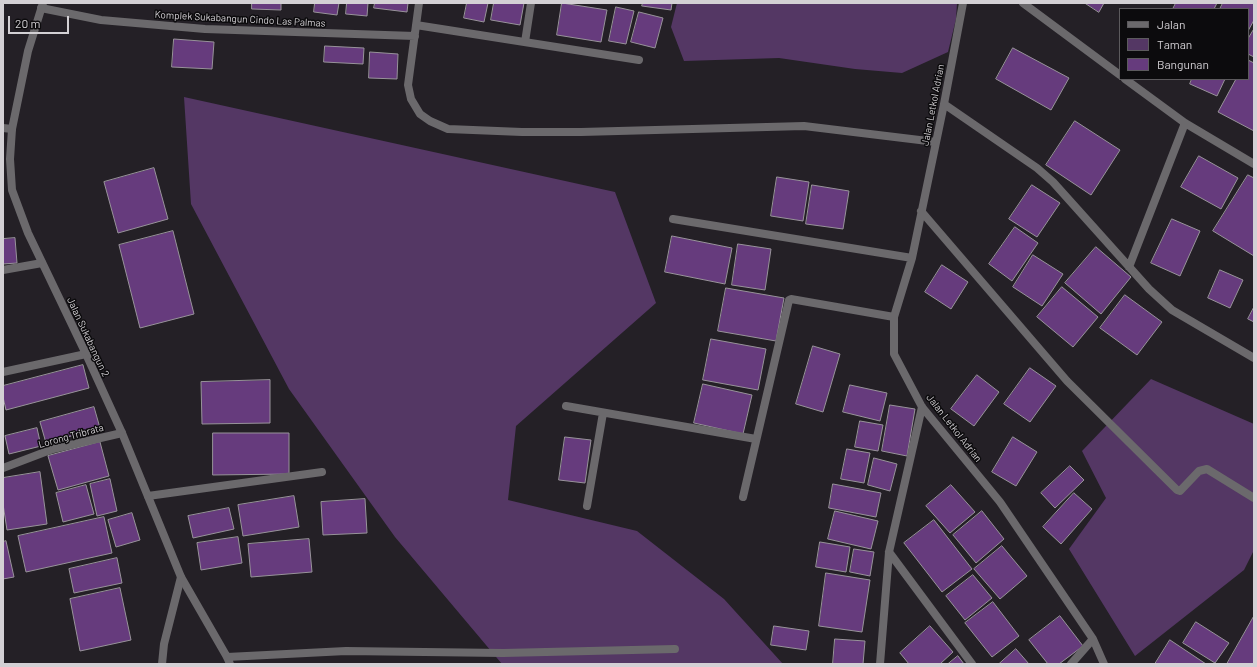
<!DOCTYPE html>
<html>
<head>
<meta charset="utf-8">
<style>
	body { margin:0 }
	#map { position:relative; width:1257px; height:667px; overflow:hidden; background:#242026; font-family:Barlow,sans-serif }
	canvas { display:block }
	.frame { position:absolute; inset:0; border:4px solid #d3d0d4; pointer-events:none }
	.legend { position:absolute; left:1119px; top:8px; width:130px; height:72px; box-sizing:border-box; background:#0c0b0d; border:1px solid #5c5a5d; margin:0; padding:5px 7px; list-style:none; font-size:12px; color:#d3d0d4 }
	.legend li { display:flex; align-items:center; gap:8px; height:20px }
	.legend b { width:20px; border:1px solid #5c5a5d }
	.scale { position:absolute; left:8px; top:16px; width:61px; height:18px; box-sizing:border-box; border:2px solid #d3d0d4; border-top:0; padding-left:5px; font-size:12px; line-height:14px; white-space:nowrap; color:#d3d0d4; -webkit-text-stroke:3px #0c0b0d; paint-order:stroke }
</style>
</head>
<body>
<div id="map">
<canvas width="1257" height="667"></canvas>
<div class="frame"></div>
<ul class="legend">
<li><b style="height:5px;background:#6b696c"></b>Jalan</li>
<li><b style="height:11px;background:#543764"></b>Taman</li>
<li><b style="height:11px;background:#663b7d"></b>Bangunan</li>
</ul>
<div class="scale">20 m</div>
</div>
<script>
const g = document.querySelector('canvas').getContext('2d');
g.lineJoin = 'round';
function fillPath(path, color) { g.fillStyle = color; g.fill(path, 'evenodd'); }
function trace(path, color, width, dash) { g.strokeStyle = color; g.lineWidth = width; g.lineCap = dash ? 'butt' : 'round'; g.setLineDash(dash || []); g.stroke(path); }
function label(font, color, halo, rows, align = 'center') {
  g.font = font + ' Barlow,sans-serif'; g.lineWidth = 3; g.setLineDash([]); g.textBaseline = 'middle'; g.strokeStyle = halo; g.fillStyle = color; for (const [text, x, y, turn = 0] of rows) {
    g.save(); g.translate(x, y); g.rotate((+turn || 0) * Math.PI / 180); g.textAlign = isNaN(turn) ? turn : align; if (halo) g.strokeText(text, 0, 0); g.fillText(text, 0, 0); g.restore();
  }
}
fillPath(new Path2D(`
	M677,3H957L956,19L948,52L902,73L855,69L779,58L684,61L671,27Z
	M184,97L615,192L656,303L516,426L508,500L637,531L724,599L783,664H502L395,537L289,389L191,204Z
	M1151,379L1254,424V550L1244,570L1135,656L1069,549L1106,498L1082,451Z`), '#543764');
const building = new Path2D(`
	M252,3H281V10L252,9Z
	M315,3H339L337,15L314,12Z
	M347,3H368L367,16L346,14Z
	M375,3H408L407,12L374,8Z
	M467,3H488L484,22L464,18Z
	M494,3H524L520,25L491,20Z
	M562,3L607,10L601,42L557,35Z
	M643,3H672L671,10L642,6Z
	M1085,3H1104L1099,12Z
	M1176,3H1217L1214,9H1173Z
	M1223,3H1254V20L1248,31V9H1220Z
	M616,7L634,11L626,44L609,41Z
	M639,12L663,18L655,48L631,42Z
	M1254,29V57L1248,54V39Z
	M174,39L214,42L212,69L172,67Z
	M325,46L364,48L363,64L324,62Z
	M1013,48L1069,78L1051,110L996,79Z
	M370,52L398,54L397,79L369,78Z
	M1248,60L1254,63V131L1218,112L1236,79H1248Z
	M1192,79H1225L1217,96L1190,84Z
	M1075,121L1120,150L1091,195L1046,165Z
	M1199,156L1238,178L1221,209L1181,187Z
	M154,168L168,219L118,233L104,182Z
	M1248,175L1254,178V256L1213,231Z
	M777,177L809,182L803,221L771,216Z
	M812,185L849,191L843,229L806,224Z
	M1032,185L1060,203L1037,237L1009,219Z
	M1172,219L1200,231L1180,276L1151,263Z
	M1015,227L1038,243L1012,281L989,264Z
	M173,231L194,314L140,328L119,245Z
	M672,236L732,248L725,284L665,272Z
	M15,238L17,263L3,264V239Z
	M738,244L771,249L765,290L732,285Z
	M1096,247L1131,277L1101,314L1065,283Z
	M1033,255L1063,274L1042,306L1013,287Z
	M942,265L968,282L951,309L925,292Z
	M1220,270L1243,280L1230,308L1208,298Z
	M1062,287L1098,317L1073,347L1037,317Z
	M726,288L784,298L776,341L718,331Z
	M1125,295L1162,322L1137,355L1100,328Z
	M1254,307V322L1248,319Z
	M711,339L766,349L758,390L703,380Z
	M813,346L840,354L823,412L796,404Z
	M83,365L89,388L6,410L3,397V386Z
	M1030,368L1056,386L1030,422L1004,404Z
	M977,375L999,392L974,426L951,409Z
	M270,380V423L202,424L201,382Z
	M703,384L752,395L743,434L694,423Z
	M850,385L887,393L880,421L843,412Z
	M890,405L915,409L907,456L882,451Z
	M94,407L100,428L46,443L40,422Z
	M860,421L883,425L878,451L855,447Z
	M37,428L41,446L9,454L5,436Z
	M213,433H289V474L213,475Z
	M565,437L591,440L585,483L559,480Z
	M1013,437L1037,452L1016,486L992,472Z
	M100,442L109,476L58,490L48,456Z
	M847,449L870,453L864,483L841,479Z
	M874,458L897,464L890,491L868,485Z
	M1070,466L1084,480L1055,508L1041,493Z
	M40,472L47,524L7,530L3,504V478Z
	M110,479L117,511L97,516L90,484Z
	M833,484L881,493L876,517L829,508Z
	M86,485L94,514L63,522L56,493Z
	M951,485L975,512L950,533L926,506Z
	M1074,493L1092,509L1061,544L1043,527Z
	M294,496L299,527L243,536L238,505Z
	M365,499L367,533L323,535L321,502Z
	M229,508L234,529L193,538L188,516Z
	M835,511L878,521L871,549L828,539Z
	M982,511L1004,539L976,563L953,535Z
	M132,513L140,540L116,547L108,520Z
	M104,517L112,553L26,572L18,536Z
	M934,520L972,569L942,592L904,543Z
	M238,537L242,563L201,570L197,543Z
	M309,539L312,572L251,577L248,544Z
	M6,541L14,577L3,579V542Z
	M820,542L850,547L846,572L816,567Z
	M1002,546L1027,576L1000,599L974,569Z
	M854,549L874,552L870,576L850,572Z
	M117,558L122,583L74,593L69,569Z
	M826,573L870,580L862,632L819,626Z
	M973,575L992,598L965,620L946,596Z
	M120,588L131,640L80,651L70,599Z
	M993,602L1019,636L992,657L965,623Z
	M1060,616L1083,646L1059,664H1048L1029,640Z
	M1254,616V664H1227Z
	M1196,622L1229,643L1215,663L1183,643Z
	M774,626L809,631L806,650L771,645Z
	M930,626L953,652L940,664H909L900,653Z
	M835,639L865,641L863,664H833Z
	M1170,640L1206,664H1155Z
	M1016,649L1029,664H999Z
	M958,656L964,664H948Z`);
fillPath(building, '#663b7d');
trace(building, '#98939a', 1);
trace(new Path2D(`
	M3,270L42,263`), '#6b696c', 8);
trace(new Path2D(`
	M419,3L408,85L411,99L420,114L430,121L448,129L522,132H581L804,126L936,142
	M963,3L944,104L912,258L894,317V354L922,407L1000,502L1093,639L1071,664
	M1023,3L1120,75
	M41,8L101,20L205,29L415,36
	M416,25L639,60
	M525,42L531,3
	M1125,79L1185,123L1254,164
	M944,104L1037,168L1053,182L1149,289L1172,310L1254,358
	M3,128L12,129
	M921,211L1067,381L1177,490L1180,491L1199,471L1207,469L1254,498
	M673,219L912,258
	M1129,267L1185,123
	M3,372L86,354
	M566,406L756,439
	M3,468L53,449L122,433
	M148,496L322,472
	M743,497L789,300L791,299L894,317
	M587,506L603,413
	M889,552L972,664
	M181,577L227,657L230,664
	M1093,639L1104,664
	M227,657L346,651L503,653L675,649
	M880,664L889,552L922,407`), '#6b696c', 8);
trace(new Path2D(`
	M43,3L28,51L12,129L10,159L12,190L28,233L86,354L122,433L181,577L164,644L162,664`), '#6b696c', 8);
label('10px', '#d3d0d4', '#0c0b0d', [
	["Komplek Sukabangun Cindo Las Palmas",240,19,3],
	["Jalan Letkol Adrian",933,105,-79],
	["Jalan Sukabangun 2",88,337,65],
	["Jalan Letkol Adrian",954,428,52],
	["Lorong Tribrata",71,436,-15]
]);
</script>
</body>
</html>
